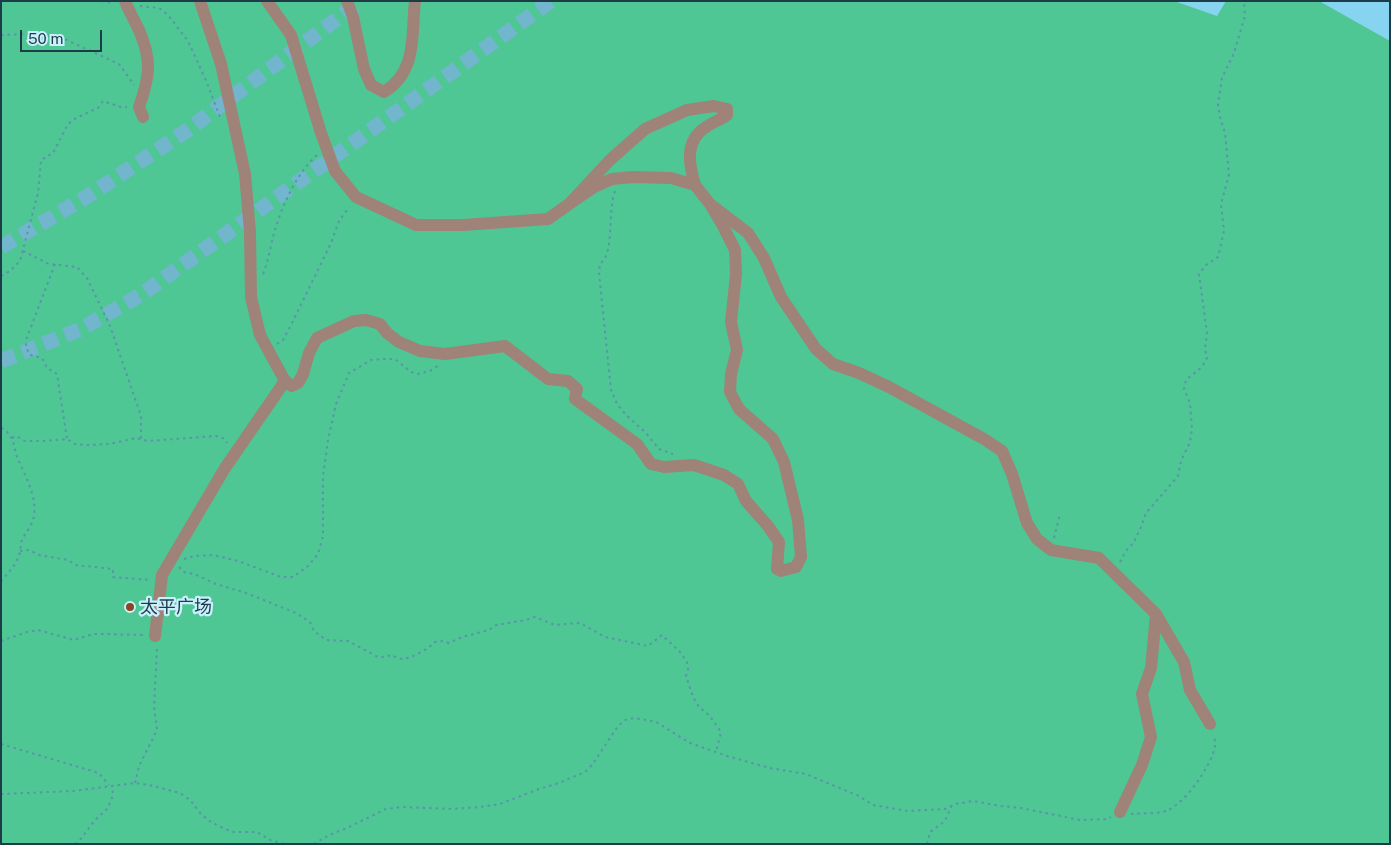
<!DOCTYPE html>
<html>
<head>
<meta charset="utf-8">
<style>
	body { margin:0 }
	#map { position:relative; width:1391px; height:845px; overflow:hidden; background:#87d4f0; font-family:"Public Sans",sans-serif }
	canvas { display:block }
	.frame { position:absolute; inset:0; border:2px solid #1c3c47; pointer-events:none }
	.scale { position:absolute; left:20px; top:30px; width:82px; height:22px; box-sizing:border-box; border:2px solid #1c3c47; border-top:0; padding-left:6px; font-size:15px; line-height:18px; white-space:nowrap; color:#1c3c47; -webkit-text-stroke:4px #caeffd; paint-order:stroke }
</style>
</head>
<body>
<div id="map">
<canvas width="1391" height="845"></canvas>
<div class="frame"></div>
<div class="scale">50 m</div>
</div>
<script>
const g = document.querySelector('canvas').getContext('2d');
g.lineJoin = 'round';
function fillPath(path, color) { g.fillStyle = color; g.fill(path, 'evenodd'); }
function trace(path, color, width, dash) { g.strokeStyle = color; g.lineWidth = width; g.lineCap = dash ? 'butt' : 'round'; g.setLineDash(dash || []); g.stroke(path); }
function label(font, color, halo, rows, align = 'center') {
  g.font = font + ' "Public Sans","Noto Sans SC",sans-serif'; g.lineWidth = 4.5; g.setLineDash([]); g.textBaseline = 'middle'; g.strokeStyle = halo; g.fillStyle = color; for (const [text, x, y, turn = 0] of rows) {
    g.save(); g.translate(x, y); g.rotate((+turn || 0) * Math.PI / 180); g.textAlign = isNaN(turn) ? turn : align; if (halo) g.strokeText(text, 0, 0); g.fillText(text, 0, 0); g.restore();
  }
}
fillPath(new Path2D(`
	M1,1H1174L1217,16L1226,1H1319L1390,41V844H1Z`), '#4ec794');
trace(new Path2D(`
	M1,247L88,196L186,131L361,1
	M1,361L81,329L142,294L551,1`), '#72b6ce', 15, [15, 8]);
trace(new Path2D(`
	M101,1L113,3
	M140,6L159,8L168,15L188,41L207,83L220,117
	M1,35L32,34L60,37L119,64L134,85
	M615,191C608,211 613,243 605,258C605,259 601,263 600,264L599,273L611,390L617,404L626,415L646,433L659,449L673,454
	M23,251L49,264L77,267L87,278L110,326L141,416V439
	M55,264L26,340V347L30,355L42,358L47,368L57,374L67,439
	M263,274C268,262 270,249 273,237C281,208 295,175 317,155
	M1,276L10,271L20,261L38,193L41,160L53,153L68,124L76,118L98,108L103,101L121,107H127
	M277,344L283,340L292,323L331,243L339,221L349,207
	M1,428C14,434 13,445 17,457C25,476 39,499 33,520C31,527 25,533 22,540C20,544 21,548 20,552C17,564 9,572 1,581
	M12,438L16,436L25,441H43L67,439L75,444L88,445L109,444L136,438L148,441L216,436L225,439L227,443
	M1054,538L1060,514
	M20,551L29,550L39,555L68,560L76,565L113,569V577L150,580
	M184,559L194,556L213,555L238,561L281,577H293L308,566L318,554L323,536V477L328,440L336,404L349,373L371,360L383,359H395L411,372L418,374L430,371L439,365
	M1120,562L1126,551L1134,542L1141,527L1146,513L1178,476L1181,461L1190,442L1192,429L1190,403L1184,389L1186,380L1202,367L1207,358L1205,349L1207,333L1199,274L1206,265L1218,257L1224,231L1221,204L1229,175L1225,133L1220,117L1218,104L1222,78L1234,53L1245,16L1244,1
	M179,567L184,572L194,574L216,584L246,593L296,613L310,622L314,631L326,640L348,641L378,657H386L391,655C394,656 399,659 402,659C411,659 430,648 435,642L443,641L449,643L462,637L489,630L496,625L526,620L535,617L555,625L580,623L605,637L648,646L662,635L680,652L687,662L688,670L686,676L693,697L699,707L709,715L721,732L716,752
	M1,641L27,632L38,630L74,640L93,634H104L145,635
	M1,744L99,773L109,785
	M135,783L139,766L157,730L154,707L157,647
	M1,794L73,791L135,783L149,785L180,793L190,800L201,814L211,822L225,829L234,832H257L270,840L285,844
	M1131,814C1142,813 1156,814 1166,811C1185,804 1212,765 1215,746C1216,742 1214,738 1214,735
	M75,844L80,840L95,820L107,809L113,796L112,785
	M314,844L329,835L347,828L386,809L402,807L452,809L480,807L500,804L539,789L556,784L585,772L592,765L618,726L625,720L635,718L656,722L690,743L727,756L770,768L806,774L859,796L873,805L908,811L945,809L956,804L973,801L1001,806L1021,808L1080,820L1107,819L1111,817
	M927,844L930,832L945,821L951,807`), '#5a94a9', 2, [2.5, 4]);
trace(new Path2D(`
	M125,1C129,11 134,20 139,30C152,60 150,76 139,107L143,117
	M200,1L221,64L245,174L250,232L251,297L260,335L285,381L292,386L298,383L303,374L309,353L317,338L354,321L366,320L380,324L387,333L399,342L420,351L445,354L505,346L548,379L568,381L577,389L575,399L637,444L651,464L664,467L694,465L724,475L738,484L746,501L768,526L779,542L777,569L781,571L796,567L801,557L798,520L784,462L773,439L739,409L730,392L731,374L737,350L731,322L736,274L735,250L723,226L710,204
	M267,1L291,35L321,133L335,171L356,197L416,225H463L548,219L569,204L610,160L645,129L687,110L714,106L727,109V115C720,120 713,122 706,127C684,141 689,164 695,185
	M347,1L353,17L364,69L371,85L384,92C418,71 411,35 415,1
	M569,204L594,187L612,179L633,177L671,178L695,185L710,204L748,233L764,258L781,297L816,349L833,364L859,373L889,387L984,439L1002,451L1012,474L1027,523L1037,539L1051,550L1099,558L1156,614L1184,662L1190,690L1210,724
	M155,636L162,575L225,468L285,381
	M1120,812L1142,765L1151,737L1142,694L1151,668L1156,614`), '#9f8378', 12);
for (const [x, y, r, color] of [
	[130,607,5,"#8d4425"]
]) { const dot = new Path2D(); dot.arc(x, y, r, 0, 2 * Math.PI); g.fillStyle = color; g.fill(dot); trace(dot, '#caeffd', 2); }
label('18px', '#1c3c47', '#caeffd', [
	["太平广场",140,607]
], 'left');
</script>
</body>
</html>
